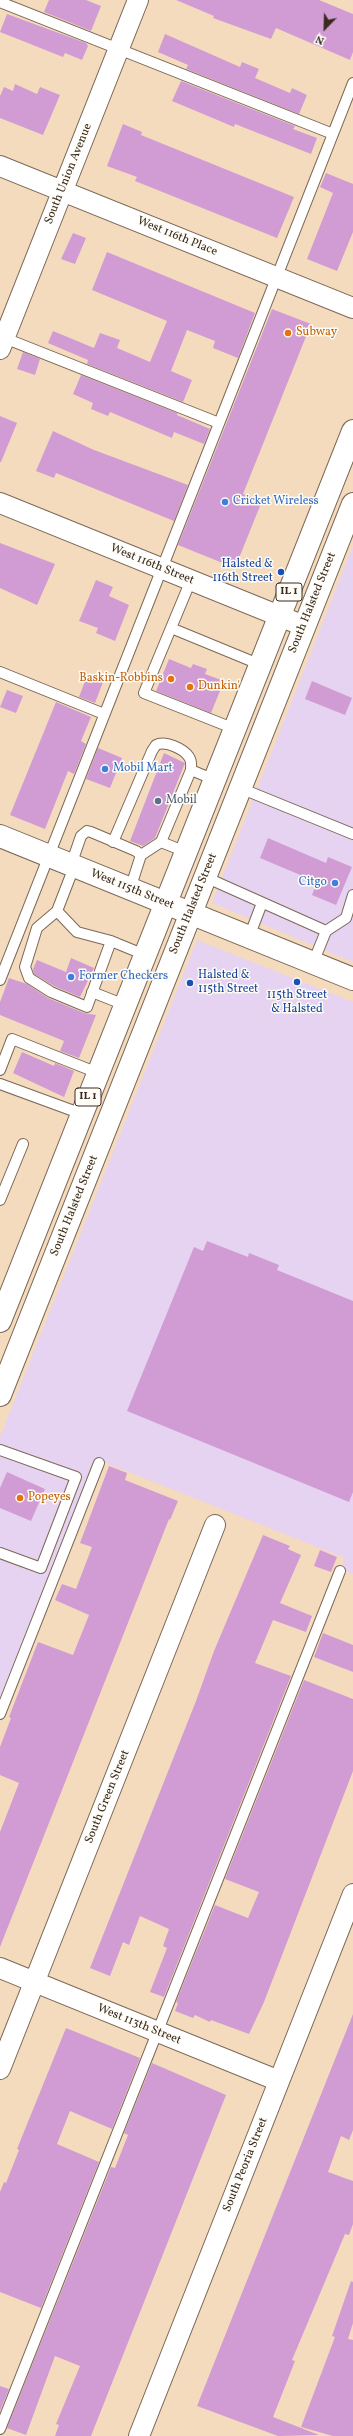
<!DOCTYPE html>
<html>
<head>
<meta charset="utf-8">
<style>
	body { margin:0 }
	#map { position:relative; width:353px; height:2436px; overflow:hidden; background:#f4dbbe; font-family:Vollkorn,serif }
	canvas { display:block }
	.north { position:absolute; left:305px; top:8px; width:40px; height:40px; -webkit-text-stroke:3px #fdfcf7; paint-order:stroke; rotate:203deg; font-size:11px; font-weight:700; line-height:16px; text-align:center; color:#3b2a1e }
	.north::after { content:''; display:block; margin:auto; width:14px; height:18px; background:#3b2a1e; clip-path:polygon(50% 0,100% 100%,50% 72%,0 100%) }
</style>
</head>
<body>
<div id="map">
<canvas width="353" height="2436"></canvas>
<div class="north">N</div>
</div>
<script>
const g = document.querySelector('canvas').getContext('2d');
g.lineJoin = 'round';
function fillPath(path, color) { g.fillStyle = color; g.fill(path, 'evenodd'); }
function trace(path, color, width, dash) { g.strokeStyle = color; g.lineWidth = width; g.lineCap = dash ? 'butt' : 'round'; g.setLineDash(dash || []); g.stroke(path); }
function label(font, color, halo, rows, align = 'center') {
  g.font = font + ' Vollkorn,serif'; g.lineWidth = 3; g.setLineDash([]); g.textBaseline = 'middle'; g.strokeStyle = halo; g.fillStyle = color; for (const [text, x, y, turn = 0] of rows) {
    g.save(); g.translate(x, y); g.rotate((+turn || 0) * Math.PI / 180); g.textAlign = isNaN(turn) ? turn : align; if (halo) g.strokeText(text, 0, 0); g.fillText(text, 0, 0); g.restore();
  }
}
fillPath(new Path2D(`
	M353,546V962L212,903Z
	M197,940L353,1002V1574L341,1570L345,1558L96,1459L0,1703V1437Z`), '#e5d3f1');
fillPath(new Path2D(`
	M49,0H86L101,6L91,31L44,12Z
	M176,0H319L353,14V52L350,60L276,28L271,39L213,18L214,16Z
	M7,14L86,43L88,46L82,60L65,53L63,57L0,32Z
	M165,34L240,67L242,62L259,69L255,78L290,93L292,88L307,95L299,114L186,69L188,65L158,52Z
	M181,81L295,126L293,129L317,138L311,154L235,124L234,127L172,101Z
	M15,84L37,94L40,87L60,95L43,135L0,118V96L4,87L13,91Z
	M123,124L142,132L141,135L294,197L277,238L135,181L137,177L107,166Z
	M326,173L353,184V232L337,271L307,259L333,193L320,187Z
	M73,233L86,238L75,264L61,259Z
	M107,252L255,313L238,358L213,348L215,341L187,330L171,371L192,380L183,402L87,364L88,360L48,343L53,331L94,348L100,333L120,340L117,348L150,362L167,321L92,290Z
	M272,309L311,324L243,494L262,501L235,568L178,545Z
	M23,352L40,359L35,375L17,369Z
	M81,375L177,413V415L210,429L204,444L174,432L172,438L110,412L108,416L91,409L93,403L73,394Z
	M0,416L17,423L1,462H0Z
	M53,431L94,450L188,485L174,521L56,473L54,478L36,471Z
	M0,543L55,564L37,605L0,588Z
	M96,580L113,587L109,596L129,605L115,641L96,633L98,628L79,621Z
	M169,659L191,668L193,664L207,669L205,674L224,681L211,713L156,691Z
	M87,676L103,682L95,703L79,697Z
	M312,681L352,698L345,715L305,699Z
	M7,690L23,696L16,713L0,707Z
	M56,702L91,717L81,741L86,744L74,774L68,771L45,829L10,815Z
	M98,748L122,758L110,788L86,779Z
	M164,753L185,763L155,838L143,846L130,841Z
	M268,838L326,863L328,857L352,867L336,905L312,895L317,882L260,858Z
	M71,958L94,968L80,997L54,986L34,974L33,969L37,960L66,972Z
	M9,978L27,984L48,998L84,1013L96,1015L79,1058L60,1051L64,1041L0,1015V1002Z
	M22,1052L54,1066L55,1063L74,1071L64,1097L13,1073Z
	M207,1241L248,1257L249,1253L279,1265L277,1270L353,1301V1492L349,1502L127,1411L194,1247L203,1251Z
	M109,1466L127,1473L125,1480L178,1501L170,1520L169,1519L0,1947V1832L19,1783L0,1775V1747L11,1718L9,1717L38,1642L73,1655L89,1615L55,1600L62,1584L76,1589L92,1547L80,1543Z
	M7,1472L45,1489L31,1521L0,1508V1488Z
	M263,1535L290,1546L288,1549L301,1555L280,1603L312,1616L306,1632L273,1620L255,1663L291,1676L164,1997L150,1992L167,1948L163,1946L169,1929L140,1916L129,1945L123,1942L110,1976L90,1968L196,1701L214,1651Z
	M320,1550L337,1557L331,1572L314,1566Z
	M323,1633L353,1645V1672L314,1657Z
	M304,1680L353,1699V1771L264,2002L249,2034L211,2020L210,2022L195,2015L193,2018L175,2011L178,2003L176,2002L215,1905L248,1918L259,1892L225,1879Z
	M353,2014V2130L349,2140L341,2136L328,2172L353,2181V2224L349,2235L345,2234L292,2360L295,2361L273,2417L319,2435L278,2436L197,2406Z
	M66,2028L140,2058L112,2129L70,2111L57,2144L99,2162L41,2308L0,2292V2192L4,2182L6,2183L19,2150L17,2149Z
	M152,2063L226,2095L91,2436H55L59,2425L56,2424L80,2366L55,2356L26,2435L7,2428L111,2167L115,2168L128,2135L124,2133Z
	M351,2281L353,2282V2323L348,2339L353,2340V2436H333L301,2427L335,2337L332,2336Z
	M0,2386L9,2389L0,2411Z`), '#d19cd4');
const service = new Path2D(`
	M0,2L333,134
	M2,337L219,423
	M191,580L171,628L261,665
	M171,628L144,693L235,729
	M0,672L104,714
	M240,788L353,834
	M113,842L152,751L156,745C165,740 184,749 189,757C192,761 191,765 191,770L215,780
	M186,852L161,842L191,770
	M141,855L161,842
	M71,865L81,836L87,831L91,832L136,851L141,855L130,889
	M74,867L57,911L37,928L25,967L29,978L51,992L87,1007L111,941
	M205,877L326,931
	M57,911L77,932L111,941L145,955
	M249,937L262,903
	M313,963L326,931L346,918L353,895
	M0,980L353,83
	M92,992L125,1005
	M0,1070L12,1039L98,1073
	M0,1084L82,1114
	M0,1200L23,1144
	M0,1450L76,1477L41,1568L0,1553
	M0,1714L99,1463
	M0,2429L340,1571`);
const minor = new Path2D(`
	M0,166L353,308
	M0,349L138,0
	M0,503L304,626
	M0,1968L279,2081
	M0,2069L215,1525
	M139,2436L353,1894`);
const tertiary = new Path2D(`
	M0,836L353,979`);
const primary = new Path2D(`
	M0,1321L353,431
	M0,1395L353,504`);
trace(service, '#7c6856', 12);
trace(minor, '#7c6856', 22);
trace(tertiary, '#7c6856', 24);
trace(primary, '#7c6856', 24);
trace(service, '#fff', 10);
trace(minor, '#fff', 20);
trace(tertiary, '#fff', 22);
trace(primary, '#fff', 22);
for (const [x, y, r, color] of [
	[288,333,4,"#e8710a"],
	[225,502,4,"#3f7fe0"],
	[281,572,4,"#1a4fb4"],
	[171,679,4,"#e8710a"],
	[190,687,4,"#e8710a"],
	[105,769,4,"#3f7fe0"],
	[158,801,4,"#5c6f8a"],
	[335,883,4,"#3f7fe0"],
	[71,977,4,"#3f7fe0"],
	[297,982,4,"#1a4fb4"],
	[190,983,4,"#1a4fb4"],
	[20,1498,4,"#e8710a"]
]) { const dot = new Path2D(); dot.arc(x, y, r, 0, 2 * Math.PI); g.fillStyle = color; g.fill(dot); trace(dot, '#fdfcf7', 1.5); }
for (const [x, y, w] of [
	[289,592,26],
	[88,1097,26]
]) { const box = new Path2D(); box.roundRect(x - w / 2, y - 9, w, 18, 3); g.fillStyle = '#fdfcf7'; g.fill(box); trace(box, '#3b2a1e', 1); }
label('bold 11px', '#3b2a1e', null, [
	["IL 1",289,592],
	["IL 1",88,1097]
]);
label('12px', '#3b2a1e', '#fdfcf7', [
	["South Union Avenue",69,174,-68],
	["West 116th Place",177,237,22],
	["West 116th Street",152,565,22],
	["South Halsted Street",313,603,-68],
	["West 115th Street",132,890,22],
	["South Halsted Street",194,904,-68],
	["South Halsted Street",75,1206,-68],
	["South Green Street",108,1797,-68],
	["West 113th Street",139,2025,22],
	["South Peoria Street",246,2165,-68]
]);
label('12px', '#c56008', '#fdfcf7', [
	["Subway",296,333],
	["Baskin-Robbins",163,679,"right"],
	["Dunkin'",198,687],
	["Popeyes",28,1498]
], 'left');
label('12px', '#366cbe', '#fdfcf7', [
	["Cricket Wireless",233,502],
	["Mobil Mart",113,769],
	["Citgo",327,883,"right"],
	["Former Checkers",79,977]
], 'left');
label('12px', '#164399', '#fdfcf7', [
	["Halsted &",273,565],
	["116th Street",273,579],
	["Halsted &",198,976,"left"],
	["115th Street",198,990,"left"],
	["115th Street",297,996,"center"],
	["& Halsted",297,1010,"center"]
], 'right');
label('12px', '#4e5e75', '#fdfcf7', [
	["Mobil",166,801]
], 'left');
</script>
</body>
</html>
